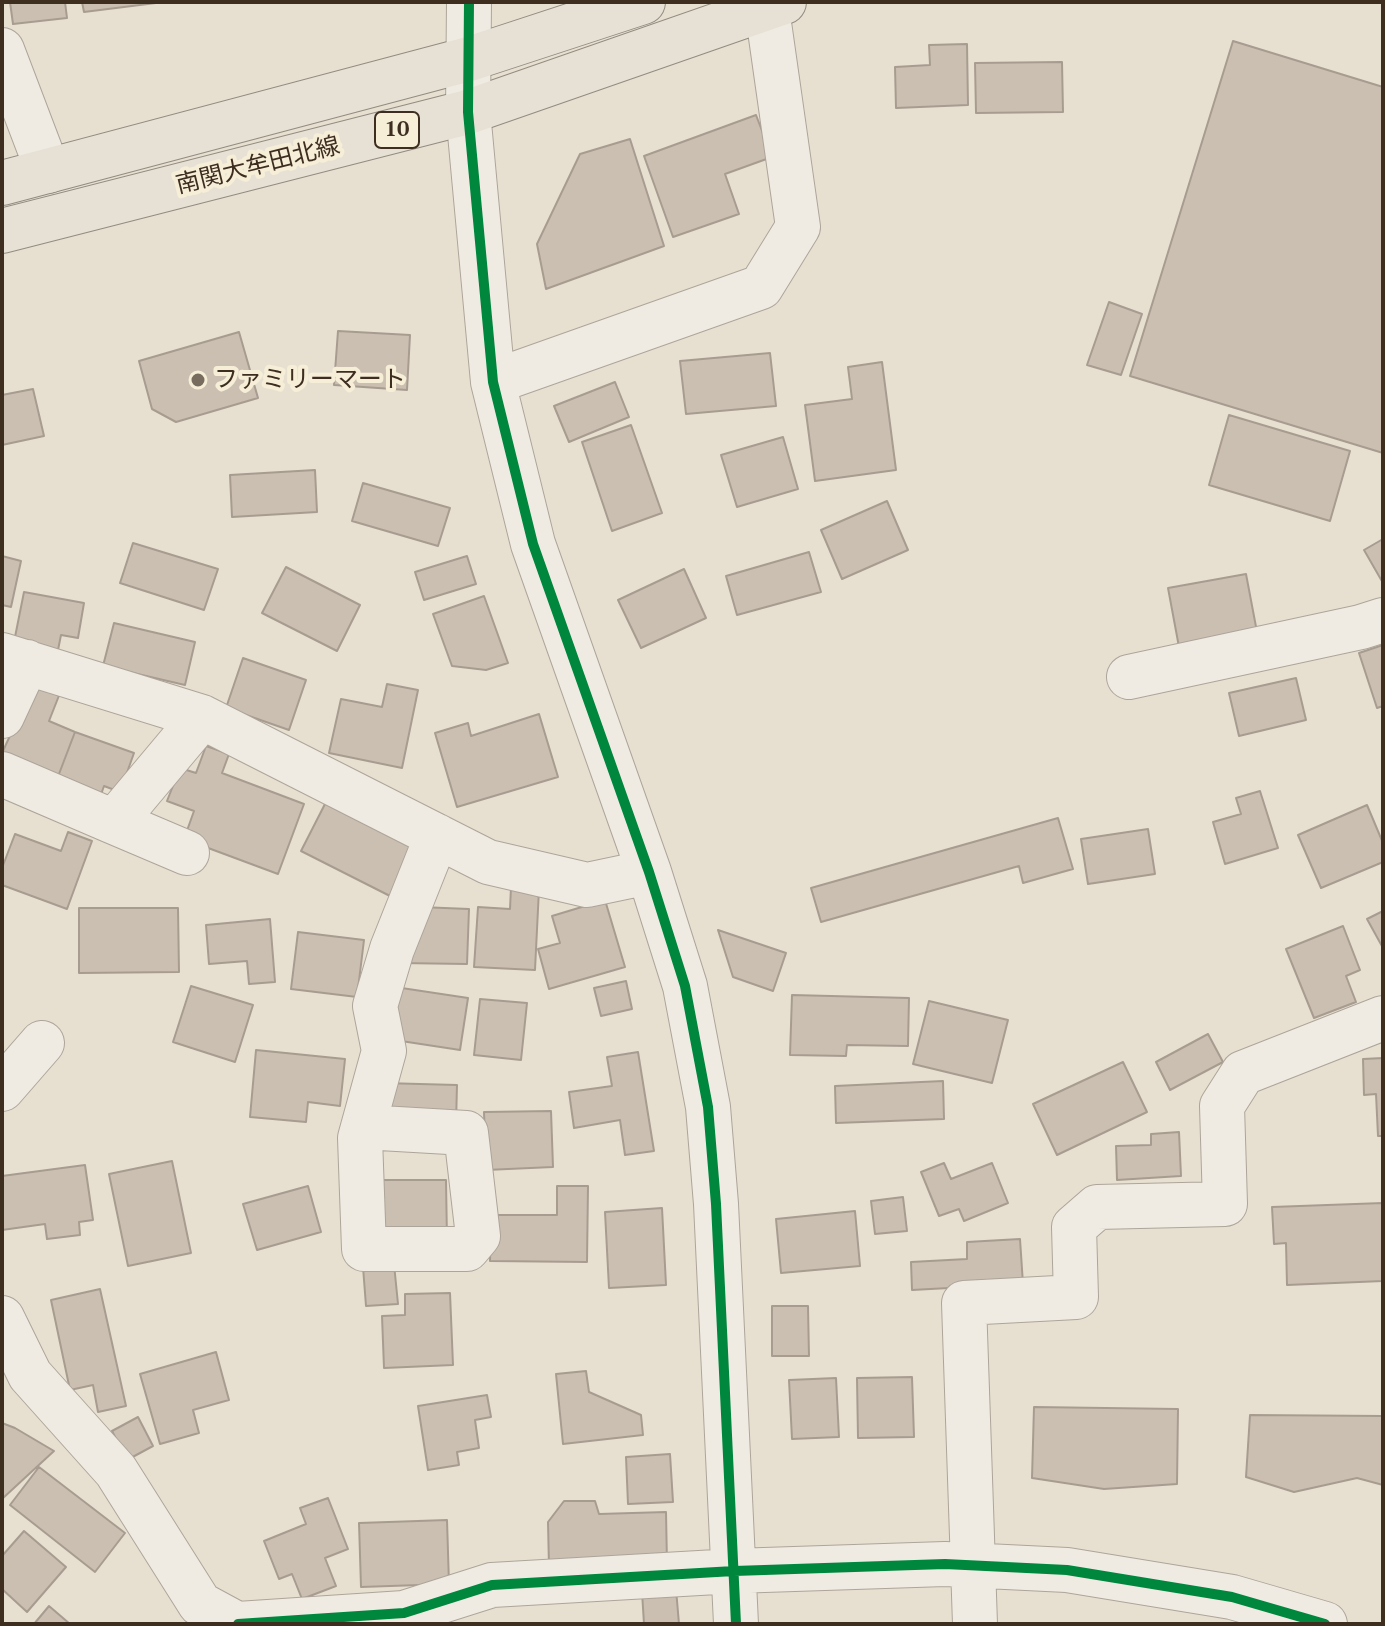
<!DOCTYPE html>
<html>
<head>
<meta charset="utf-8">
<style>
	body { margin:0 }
	#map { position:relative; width:1385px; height:1626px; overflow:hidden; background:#e7e0d1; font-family:"PT Serif",serif }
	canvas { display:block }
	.frame { position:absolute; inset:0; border:4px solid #3d2e20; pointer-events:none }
</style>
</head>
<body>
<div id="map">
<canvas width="1385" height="1626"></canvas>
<div class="frame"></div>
</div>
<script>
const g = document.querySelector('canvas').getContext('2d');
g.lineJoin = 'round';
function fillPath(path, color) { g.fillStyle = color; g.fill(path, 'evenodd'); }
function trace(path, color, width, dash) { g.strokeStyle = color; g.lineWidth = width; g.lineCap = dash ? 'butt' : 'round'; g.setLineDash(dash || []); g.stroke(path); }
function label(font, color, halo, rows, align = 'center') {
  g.font = font + ' "PT Serif","Noto Sans JP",serif'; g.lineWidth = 8; g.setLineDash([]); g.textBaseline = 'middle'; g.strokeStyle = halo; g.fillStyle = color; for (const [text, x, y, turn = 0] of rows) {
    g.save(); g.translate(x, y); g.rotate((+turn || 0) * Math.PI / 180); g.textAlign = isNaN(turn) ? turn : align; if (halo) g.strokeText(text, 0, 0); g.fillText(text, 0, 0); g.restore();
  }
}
const building = new Path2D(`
	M10,2H65L67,18L13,24Z
	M82,2H164L84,12Z
	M1233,41L1383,87V453L1130,376Z
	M967,44L968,105L896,108L895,67L930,65L929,45Z
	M1062,62L1063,112L976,113L975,63Z
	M756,115L772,157L725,174L739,214L673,237L644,156Z
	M630,139L664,246L546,289L537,244L580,154Z
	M1109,302L1142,314L1121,375L1087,365Z
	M338,331L410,335L407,390L334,385Z
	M239,332L258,398L176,422L152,409L139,361Z
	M770,353L776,406L686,414L680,361Z
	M882,362L896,470L815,481L805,405L852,399L848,367Z
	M615,382L629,417L569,442L554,406Z
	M33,389L44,436L2,445V395Z
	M1229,415L1350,451L1330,521L1209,485Z
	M631,425L662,513L612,531L582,442Z
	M783,437L798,489L737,507L721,455Z
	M315,470L317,512L232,517L230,475Z
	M363,483L450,508L438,546L352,521Z
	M887,501L908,550L842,579L821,530Z
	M1383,539V583L1364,550Z
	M133,543L218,569L204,610L120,583Z
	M809,552L821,592L737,615L726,576Z
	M2,556L21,561L11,607L2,605Z
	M467,556L476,584L424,600L415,572Z
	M286,567L360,605L337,651L262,613Z
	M684,569L706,618L641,648L618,600Z
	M1246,574L1257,632L1179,647L1168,588Z
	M24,592L84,603L78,638L61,635L56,660L12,652Z
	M484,596L508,663L486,670L452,666L433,614Z
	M114,623L195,642L185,685L103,666Z
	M1383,645V706L1377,708L1359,653Z
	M243,658L306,680L289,730L226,708Z
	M1296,678L1306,720L1239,736L1229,693Z
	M34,684L60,693L49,721L75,732L54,787L2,753Z
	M387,684L418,690L402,768L329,753L341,699L382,707Z
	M539,714L558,777L457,807L435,733L468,723L471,736Z
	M75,732L134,753L120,792L104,786L98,803L54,787Z
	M206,746L229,754L222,773L304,804L278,874L184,839L194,811L167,801L180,768L196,773Z
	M1260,791L1278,848L1225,864L1213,822L1241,814L1236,798Z
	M326,802L415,848L390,896L301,851Z
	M1367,805L1383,843V862L1321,888L1298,835Z
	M1058,818L1073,869L1023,883L1019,866L821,922L811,888Z
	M1148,829L1155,874L1088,884L1081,839Z
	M68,832L92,841L67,909L2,885V868L15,834L61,851Z
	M511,887L539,889L535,970L474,967L478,907L510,909Z
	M605,900L625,967L549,989L538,949L560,943L552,916Z
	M420,907L469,909L467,964L399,963Z
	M79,908H178L179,972L79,973Z
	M1383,911V948L1367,919Z
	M270,919L275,982L249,984L247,961L209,964L206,925Z
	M1343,926L1360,970L1346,976L1356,1002L1314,1018L1286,949Z
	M718,930L786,953L773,991L733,977Z
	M298,932L364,940L357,997L291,989Z
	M626,981L632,1009L601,1016L594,988Z
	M191,986L253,1005L235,1062L173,1042Z
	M395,987L468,998L460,1050L388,1039Z
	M792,995L909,998L908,1046L847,1045L846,1056L790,1055Z
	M480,999L527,1003L521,1060L474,1055Z
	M929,1001L1008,1020L992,1083L913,1064Z
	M1208,1034L1223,1062L1170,1090L1156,1062Z
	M256,1050L345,1059L340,1106L308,1102L306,1122L250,1117Z
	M638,1052L654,1151L625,1155L620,1120L574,1128L569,1092L612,1086L607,1057Z
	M1383,1058V1136H1378L1376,1094L1364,1095L1363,1059Z
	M1123,1062L1147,1112L1057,1155L1033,1104Z
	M943,1081L944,1119L836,1123L835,1086Z
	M383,1083L457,1085L456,1124L383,1123Z
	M551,1111L553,1167L486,1170L484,1112Z
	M1179,1132L1181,1176L1117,1180L1116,1146L1151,1145V1134Z
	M172,1161L191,1253L128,1266L109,1174Z
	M944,1163L951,1179L992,1163L1008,1203L964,1221L959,1209L939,1216L921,1172Z
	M85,1165L93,1220L79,1222L80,1235L47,1239L45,1224L2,1230V1176Z
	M369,1180H446L447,1240H368Z
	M308,1186L321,1232L257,1250L243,1204Z
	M557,1186H588L587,1262L490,1261L491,1215H557Z
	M903,1197L907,1231L875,1234L871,1201Z
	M1383,1203V1281L1287,1285L1286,1243L1274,1244L1272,1207Z
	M662,1208L666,1285L609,1288L605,1212Z
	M855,1211L860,1266L781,1273L776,1219Z
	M1020,1239L1023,1284L912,1290L911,1262L967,1259V1242Z
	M394,1264L398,1304L366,1306L363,1267Z
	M100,1289L126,1406L98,1412L93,1385L70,1390L51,1300Z
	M450,1293L453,1365L384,1368L382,1316L405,1315V1294Z
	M772,1306H808L809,1356H772Z
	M216,1352L229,1400L193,1410L199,1433L160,1444L140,1374Z
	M586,1371L589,1392L641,1415L643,1435L563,1444L556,1374Z
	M912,1377L914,1437L858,1438L857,1378Z
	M836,1378L839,1437L792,1439L789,1380Z
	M487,1395L491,1417L475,1420L479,1448L457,1452L459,1465L428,1470L418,1406Z
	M1034,1407L1178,1409L1177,1484L1104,1489L1032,1478Z
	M1250,1415L1383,1416V1485L1357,1478L1294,1492L1246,1477Z
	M138,1417L153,1446L127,1460L112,1431Z
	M2,1423L15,1428L54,1451L2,1499Z
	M670,1454L673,1502L628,1504L626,1457Z
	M39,1467L125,1533L95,1572L10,1505Z
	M328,1498L348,1549L325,1558L336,1586L302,1599L292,1574L279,1579L264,1541L306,1524L300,1508Z
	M564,1501H595L599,1514L666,1512L667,1564L549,1567L548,1522Z
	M447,1520L449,1584L361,1587L359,1523Z
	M24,1531L66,1567L27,1612L2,1589V1556Z
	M676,1589L679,1624H644L642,1592Z
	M49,1606L70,1624H34Z`);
fillPath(building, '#cbbfb2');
trace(building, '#a89c90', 2);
const minor = new Path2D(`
	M469,2L468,112L493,382L533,544L649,872L685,986L708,1107L716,1204L736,1624
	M2,50L48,171
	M493,382L761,287L798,227L766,2
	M2,655L202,717L488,862L587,885L649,872
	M1129,677L1361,627L1383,620
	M2,716L27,662
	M2,774L114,822L202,717
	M114,822L187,853
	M2,1089L42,1043
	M363,1127L466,1133L478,1236L467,1249H364L360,1138L384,1051L375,1006L392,949L437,836
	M2,1318L30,1375L116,1471L200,1604L237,1624
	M238,1624L404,1613L492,1585L734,1571L945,1564L1067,1570L1232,1597L1325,1624
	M975,1624L964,1303L1076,1297L1074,1227L1097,1207L1225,1204L1222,1106L1243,1073L1383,1018`);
const major = new Path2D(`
	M2,183L469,59L643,2
	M2,231L468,112L784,2`);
trace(minor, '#ada599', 46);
trace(major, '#928b80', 46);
trace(minor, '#efebe3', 44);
trace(major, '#e6e1d4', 44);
trace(new Path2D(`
	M469,2L468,112L493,382L533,544L649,872L685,986L708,1107L716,1204L736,1624
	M238,1624L404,1613L492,1585L734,1571L945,1564L1067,1570L1232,1597L1325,1624`), '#00873e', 10);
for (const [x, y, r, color] of [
	[198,380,8,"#786c5e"]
]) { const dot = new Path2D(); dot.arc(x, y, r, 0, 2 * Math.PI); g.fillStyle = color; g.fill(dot); trace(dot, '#f7eed8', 3); }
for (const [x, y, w] of [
	[397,130,44]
]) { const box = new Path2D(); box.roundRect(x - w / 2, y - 18, w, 36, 6); g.fillStyle = '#f7eed8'; g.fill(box); trace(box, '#3d2e20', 2); }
label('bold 22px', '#3d2e20', null, [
	["10",397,130]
]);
label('24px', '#3d2e20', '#f7eed8', [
	["南関大牟田北線",258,166,-14]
]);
label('24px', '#3d2e20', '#f7eed8', [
	["ファミリーマート",214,380]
], 'left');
</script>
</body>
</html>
